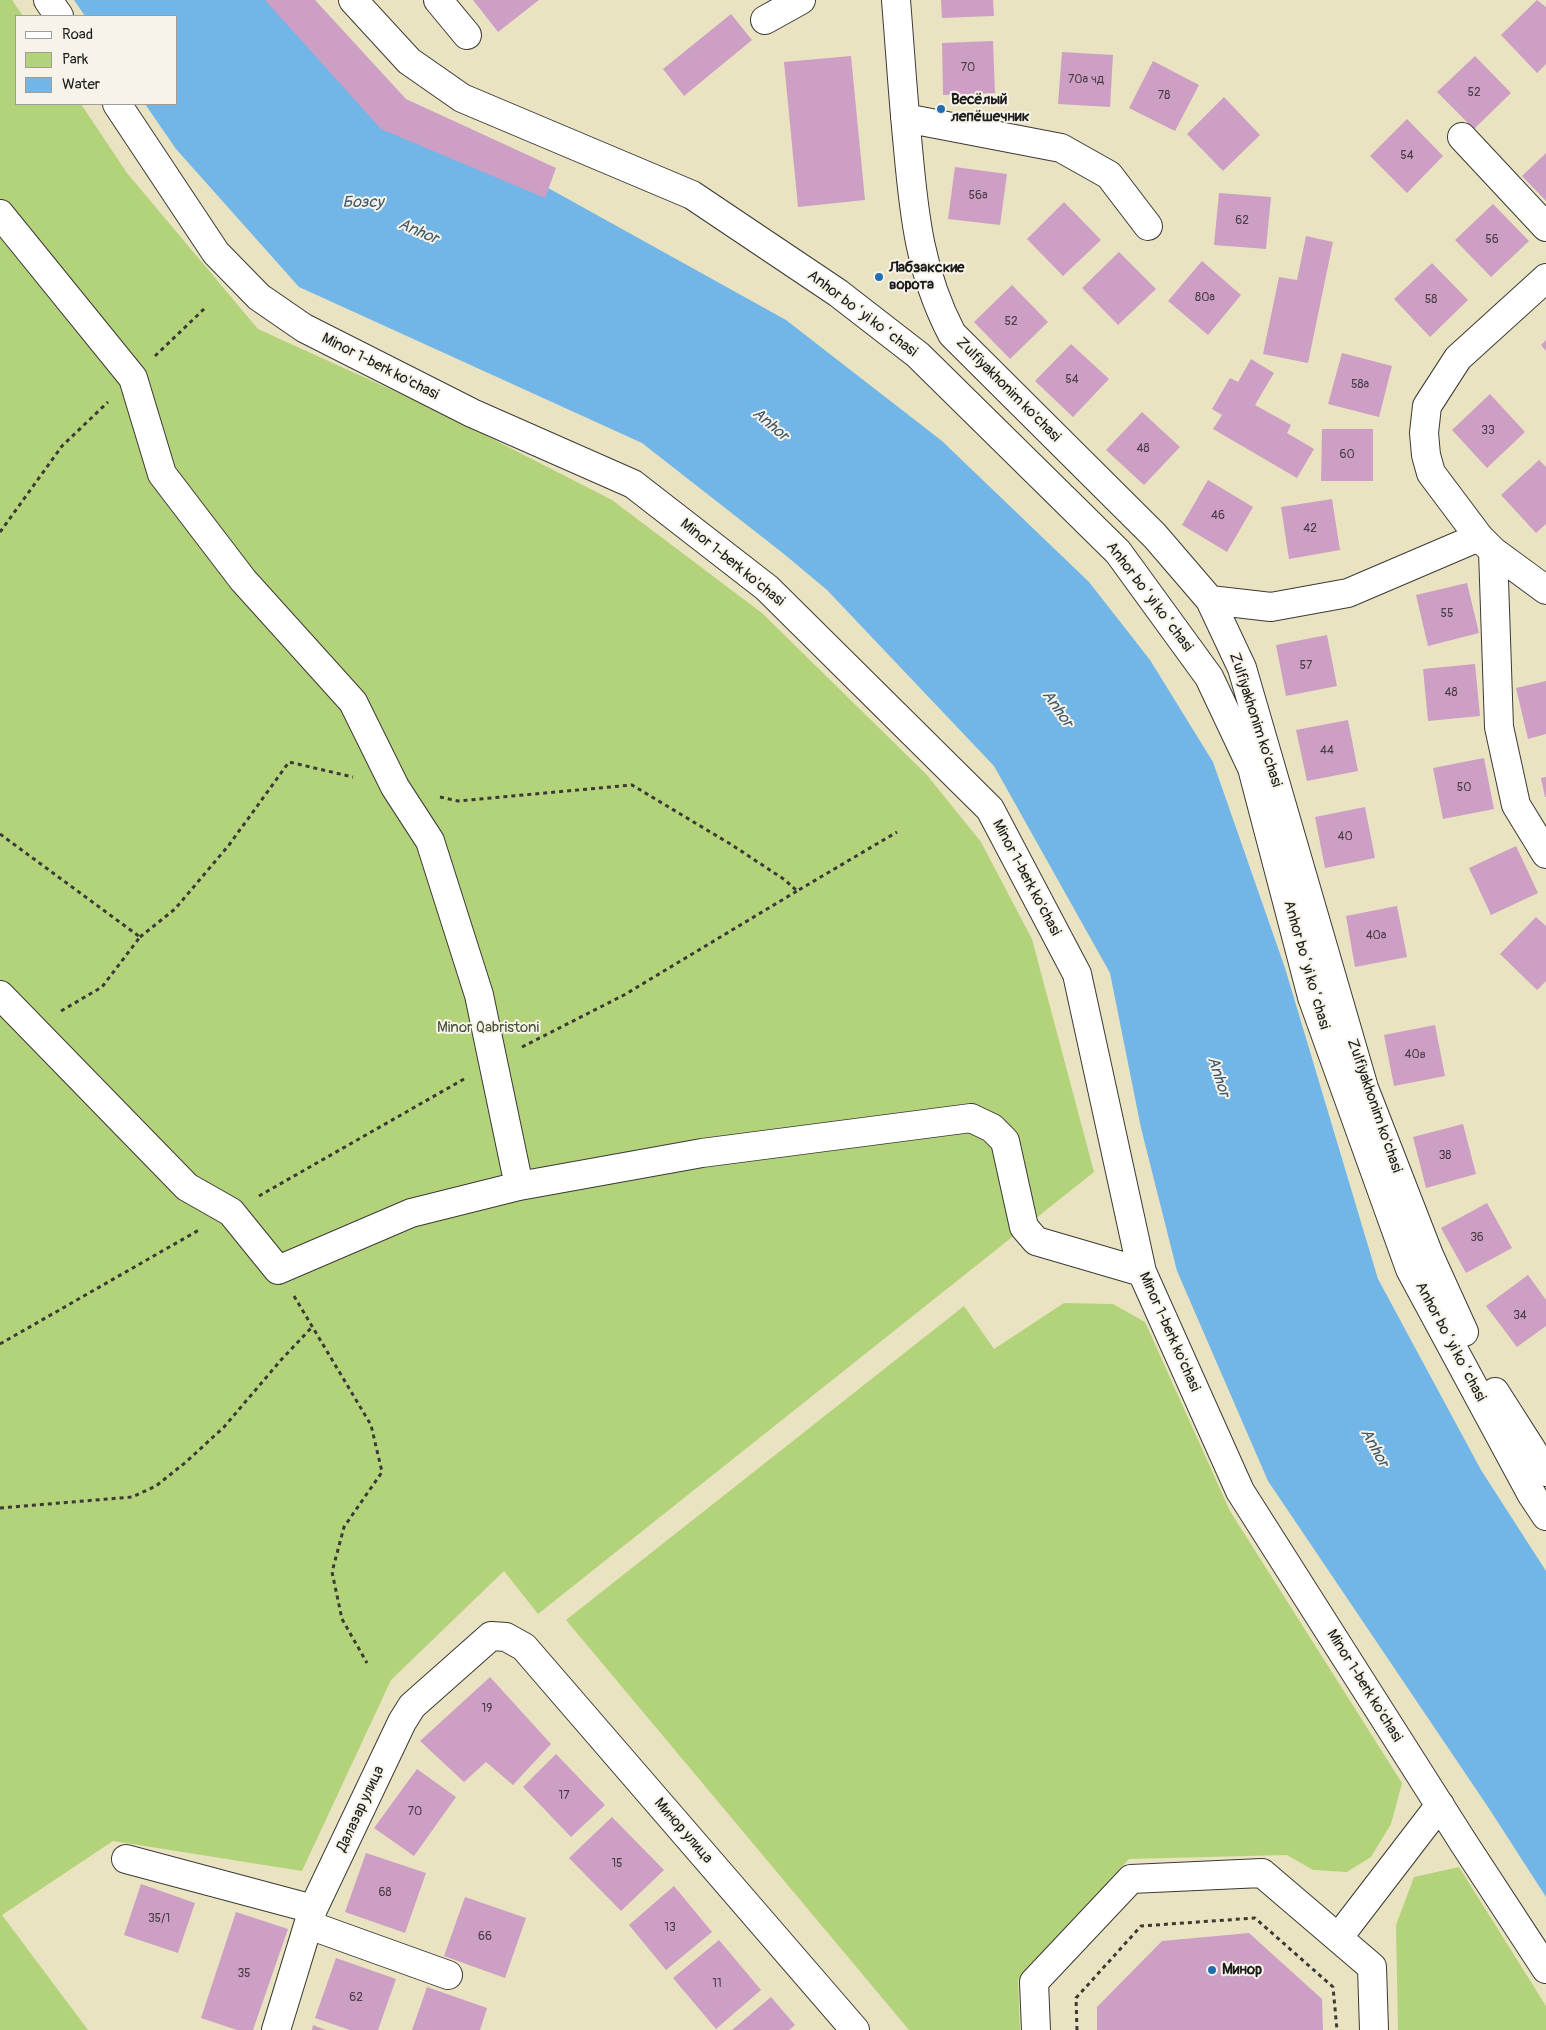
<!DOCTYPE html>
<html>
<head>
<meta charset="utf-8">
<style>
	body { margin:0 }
	#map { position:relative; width:1546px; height:2030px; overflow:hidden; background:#e9e3c2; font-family:Pangolin,sans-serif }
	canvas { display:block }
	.legend { position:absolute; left:15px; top:15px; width:162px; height:90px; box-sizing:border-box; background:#f7f3e8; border:1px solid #9f9d96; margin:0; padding:6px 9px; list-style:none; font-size:15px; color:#1c1c1c }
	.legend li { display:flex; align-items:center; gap:10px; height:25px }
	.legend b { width:25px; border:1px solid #9f9d96 }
</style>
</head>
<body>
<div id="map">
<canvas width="1546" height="2030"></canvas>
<ul class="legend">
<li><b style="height:6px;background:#fff"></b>Road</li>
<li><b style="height:14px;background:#b3d37b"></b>Park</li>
<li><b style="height:14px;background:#72b6e8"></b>Water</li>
</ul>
</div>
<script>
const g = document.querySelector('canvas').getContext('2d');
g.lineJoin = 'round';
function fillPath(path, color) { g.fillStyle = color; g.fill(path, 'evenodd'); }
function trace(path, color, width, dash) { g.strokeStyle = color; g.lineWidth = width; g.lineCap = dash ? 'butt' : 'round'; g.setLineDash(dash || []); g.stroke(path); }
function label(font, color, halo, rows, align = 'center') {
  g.font = font + ' Pangolin,sans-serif'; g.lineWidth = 4; g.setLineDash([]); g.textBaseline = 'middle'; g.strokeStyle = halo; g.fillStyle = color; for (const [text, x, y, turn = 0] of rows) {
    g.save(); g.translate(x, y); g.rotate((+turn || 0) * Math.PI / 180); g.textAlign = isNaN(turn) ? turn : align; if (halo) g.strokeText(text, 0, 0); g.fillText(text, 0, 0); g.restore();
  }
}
fillPath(new Path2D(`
	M0,0H12L23,16H16V104H81L127,173L258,329L434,409L612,500L762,613L927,775L981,842L1032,939L1094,1172L538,1614L504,1571L391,1680L302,1871L113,1841L2,1915L88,2030H0Z
	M1064,1303L1113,1304L1145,1322L1230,1511L1402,1783L1391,1824L1371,1857L1347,1872L1313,1870L1287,1855L1129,1859L1018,1980L1020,2030H909L566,1620L964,1306L994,1349Z
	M1459,1867L1546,2006V2030H1398L1396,1925L1414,1877Z`), '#b3d37b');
fillPath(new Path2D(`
	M74,0H290L386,98L786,320L942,441L1089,582L1150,660L1213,762L1285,968L1378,1279L1481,1470L1546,1571V1897L1490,1810L1268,1481L1177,1271L1141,1128L1110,973L994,766L827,590L784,554L642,443L299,287L176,149L145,104H176V16H85Z`), '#72b6e8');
fillPath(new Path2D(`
	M265,0H315L406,99L556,168L545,198L381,129Z
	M473,0H539L498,32Z
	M941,0H993L994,16L942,18Z
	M1537,0L1546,7V64L1537,73L1501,35Z
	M731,14L752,40L684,96L663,69Z
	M993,41L995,93L943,95L942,43Z
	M1062,52L1113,55L1110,107L1058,104Z
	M851,56L865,200L798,207L784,62Z
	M1475,56L1511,93L1474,129L1437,92Z
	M1153,61L1199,85L1175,131L1129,108Z
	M1224,97L1260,135L1223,171L1187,134Z
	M1407,119L1443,156L1407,193L1370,156Z
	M1546,153V201L1522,176Z
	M955,167L1007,174L1000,225L948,219Z
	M1219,193L1271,197L1266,249L1214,245Z
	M1064,202L1101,240L1063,276L1027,239Z
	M1493,204L1529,241L1491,277L1455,240Z
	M1306,236L1333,242L1308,363L1263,354L1279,277L1297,280Z
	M1119,252L1156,289L1118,325L1082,288Z
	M1202,261L1241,295L1208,335L1168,301Z
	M1432,263L1468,300L1430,337L1394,299Z
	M1012,285L1048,322L1010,359L974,322Z
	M1546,340V351L1541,345Z
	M1071,344L1109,379L1073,417L1035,381Z
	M1342,353L1392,366L1379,417L1328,404Z
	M1251,359L1274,373L1255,405L1291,425L1287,433L1314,449L1297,478L1213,429L1222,415L1212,409L1230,378L1238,382Z
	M1490,394L1525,432L1487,468L1452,430Z
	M1142,412L1180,447L1144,485L1106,450Z
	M1322,429H1373V481H1321Z
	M1539,460L1546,467V524L1536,533L1501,495Z
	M1208,480L1253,507L1227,552L1182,525Z
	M1332,499L1340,550L1289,559L1281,507Z
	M1467,583L1479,633L1428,646L1416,595Z
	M1327,635L1337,686L1286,696L1276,645Z
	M1475,664L1480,716L1428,721L1423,669Z
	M1546,681V734L1528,739L1516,688Z
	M1348,720L1358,771L1307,781L1296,730Z
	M1484,758L1494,809L1443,819L1433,768Z
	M1546,777V797H1545L1541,778Z
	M1365,807L1375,858L1325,868L1315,817Z
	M1516,846L1538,893L1491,915L1469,868Z
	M1397,906L1407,957L1355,967L1346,916Z
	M1536,917L1546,926V981L1537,990L1500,954Z
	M1435,1025L1445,1076L1394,1086L1384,1035Z
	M1463,1124L1476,1174L1426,1188L1413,1137Z
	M1487,1203L1512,1248L1466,1273L1441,1228Z
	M1528,1275L1546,1300V1326L1517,1347L1486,1306Z
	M490,1677L551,1744L513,1785L486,1762L464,1782L420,1741Z
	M556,1754L605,1805L571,1837L523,1787Z
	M417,1769L456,1797L414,1856L374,1828Z
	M612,1817L664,1870L621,1911L569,1858Z
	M366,1853L426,1873L405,1933L345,1912Z
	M141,1884L195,1903L178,1953L124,1935Z
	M674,1886L712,1932L666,1970L629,1925Z
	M465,1897L526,1918L505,1978L444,1956Z
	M236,1912L288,1929L253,2030H237L201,2018Z
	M1249,1933L1322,1999L1323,2030H1097V2007L1162,1941Z
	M719,1940L761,1990L716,2029L673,1978Z
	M336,1958L396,1979L378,2030H350L315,2018Z
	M427,1987L487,2008L480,2030H412Z
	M771,1997L795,2025L789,2030H732Z
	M313,2025L326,2030H312Z`), '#ce9fc4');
const minor = new Path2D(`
	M48,0L59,16
	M353,0L409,61L462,98L692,195L838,293L918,355L1118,552L1209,677L1252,768L1312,997L1410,1269L1532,1495L1546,1516
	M438,0L467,35
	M896,0C900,49 903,98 908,148C914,215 920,273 952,334L1155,536L1210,600L1242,668L1364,1088L1429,1255L1464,1332
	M765,20L801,0
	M117,104L216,253L259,297L304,328L472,413L633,484L767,588L990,809L1077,974L1142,1272L1240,1491L1463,1842L1546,1969
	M905,118L1061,148L1109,175L1148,226
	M1462,137L1546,227
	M0,214L133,378L162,474L243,580L353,702L395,787L430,841L479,995L519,1186
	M1546,278L1458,358L1427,406L1424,433L1426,455L1431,473L1479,537L1493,551L1546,590
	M1493,551L1499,727L1516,805L1546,854
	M1210,600L1271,607L1348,593L1479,537
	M0,995L187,1187L231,1212L278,1270L411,1213L519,1186L702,1153L971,1118L992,1128L1005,1141L1024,1227L1036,1241L1142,1272
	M1495,1392L1546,1472
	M126,1859L313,1909
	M309,1925L448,1975
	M1338,1938L1440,1805
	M276,2030L313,1909L402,1722L412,1706L491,1636L506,1637L524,1647L855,2030
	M1036,2030L1034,1982L1131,1879L1262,1873L1372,1967L1374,2030`);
trace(minor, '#3b3a35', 30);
trace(new Path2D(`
	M155,356L204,309
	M0,532L62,446L108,402
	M440,797L458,801L632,785L732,845L785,880L797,891L897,832
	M0,834L140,937L102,987L61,1011
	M140,937L175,909L229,845L289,762L353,777
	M522,1047L624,995L797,891
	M259,1196L464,1079
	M294,1296L371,1425L382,1472L344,1527L332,1572L342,1619L367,1663
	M0,1344L199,1230
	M0,1508L132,1497L156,1486L186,1462L224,1427L281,1360L313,1326
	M1077,2030L1076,1998L1141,1926L1255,1918L1333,1987L1337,2030`), '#3b3a35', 3, [4, 4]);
trace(minor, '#fff', 28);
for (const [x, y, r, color] of [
	[941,109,5,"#1f6fb2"],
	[879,277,5,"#1f6fb2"],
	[1212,1970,5,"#1f6fb2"]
]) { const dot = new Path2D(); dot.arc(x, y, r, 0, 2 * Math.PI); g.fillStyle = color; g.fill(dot); trace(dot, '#f7f3e8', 2); }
label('12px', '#483d46', null, [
	["70",968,68],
	["70а чд",1086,80],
	["52",1474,93],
	["78",1164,96],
	["54",1407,156],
	["56а",978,196],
	["62",1242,221],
	["56",1492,240],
	["80а",1205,298],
	["58",1431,300],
	["52",1011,322],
	["54",1072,380],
	["58а",1360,385],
	["33",1488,431],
	["48",1143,449],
	["60",1347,455],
	["46",1218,516],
	["42",1310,529],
	["55",1447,614],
	["57",1306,666],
	["48",1451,693],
	["44",1327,751],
	["50",1464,788],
	["40",1345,837],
	["40a",1376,936],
	["40в",1415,1055],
	["38",1445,1156],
	["36",1477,1238],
	["34",1520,1316],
	["19",487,1709],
	["17",564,1796],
	["70",415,1812],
	["15",617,1864],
	["68",385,1893],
	["35/1",159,1919],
	["13",670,1928],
	["66",485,1937],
	["35",244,1974],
	["11",717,1984],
	["62",356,1998]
]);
label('bold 15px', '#1c1c1c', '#f7f3e8', [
	["Весёлый",951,100],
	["лепёшечник",951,117],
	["Лабзакские",889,268],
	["ворота",889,285],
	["Минор",1222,1970]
], 'left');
label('15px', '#1c1c1c', '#f7f3e8', [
	["Anhor boʻyi koʻchasi",862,314,37],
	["Minor 1-berk ko'chasi",380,367,27],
	["Zulfiyakhonim ko'chasi",1008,390,45],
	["Minor 1-berk ko'chasi",732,563,39],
	["Anhor boʻyi koʻchasi",1149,597,53],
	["Zulfiyakhonim ko'chasi",1255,720,72],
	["Minor 1-berk ko'chasi",1026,878,62],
	["Anhor boʻyi koʻchasi",1306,965,74],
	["Zulfiyakhonim ko'chasi",1374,1106,71],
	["Minor 1-berk ko'chasi",1169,1332,66],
	["Anhor boʻyi koʻchasi",1450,1342,62],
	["Minor 1-berk ko'chasi",1364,1686,58],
	["Далазар улица",361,1809,-65],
	["Минор улица",683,1831,49]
]);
label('15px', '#495338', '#f7f3e8', [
	["Minor Qabristoni",488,1028]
]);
label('italic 16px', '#3e5a6e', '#f7f3e8', [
	["Бозсу",363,203],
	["Anhor",418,232,23],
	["Anhor",770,425,40],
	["Anhor",1057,709,55],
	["Anhor",1218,1077,72],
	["Anhor",1374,1448,61]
]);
</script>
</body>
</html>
